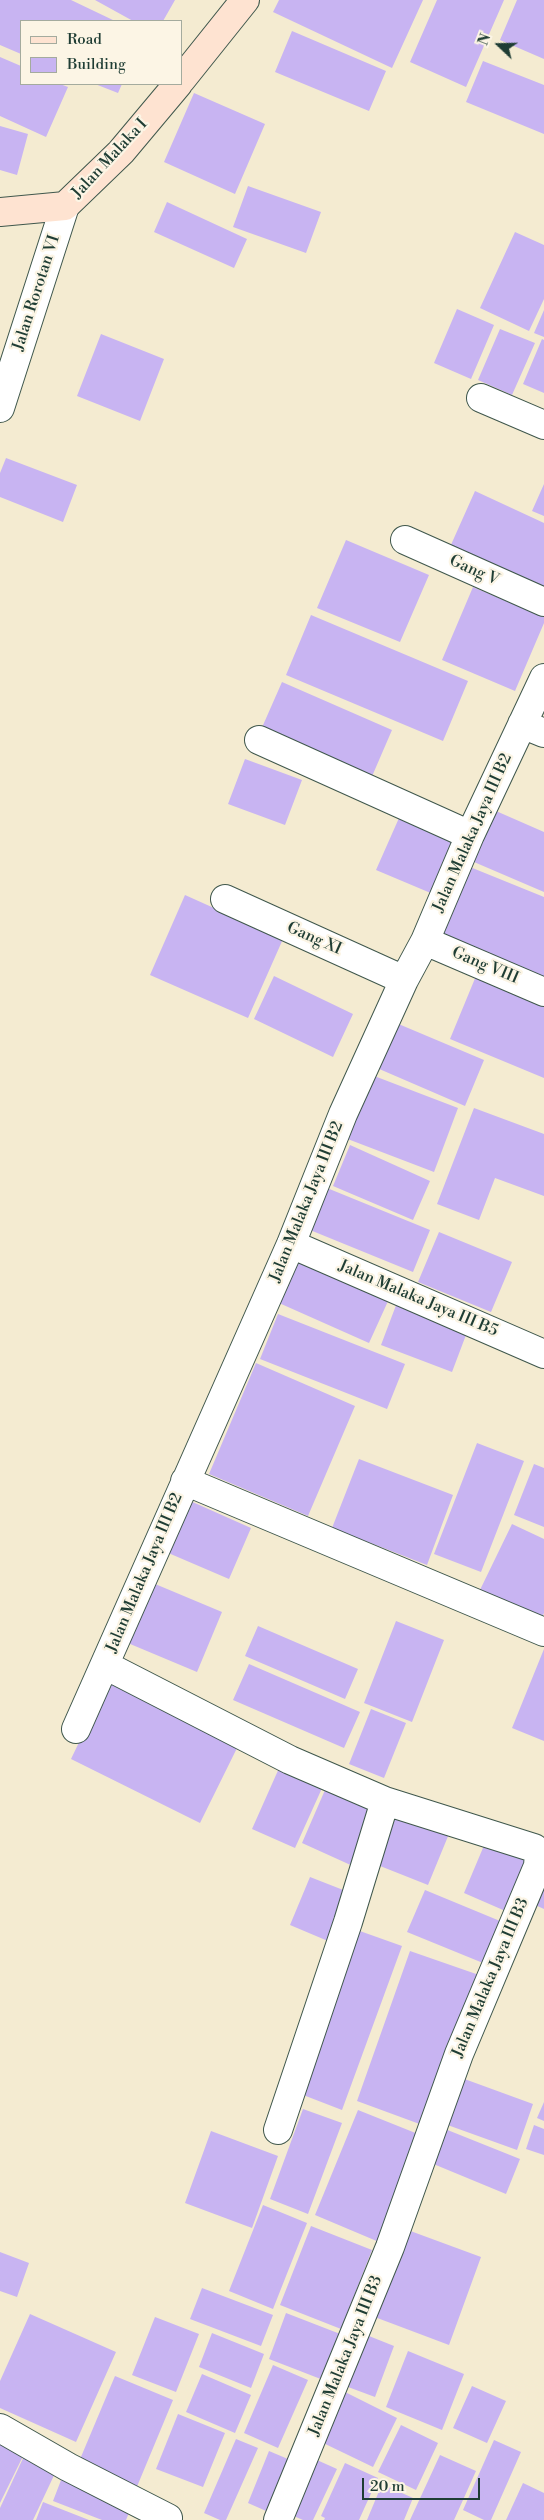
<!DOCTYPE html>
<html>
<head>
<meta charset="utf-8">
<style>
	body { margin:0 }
	#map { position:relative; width:544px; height:2520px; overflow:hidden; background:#f4ebd1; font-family:"Libre Bodoni",serif }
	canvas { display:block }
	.legend { position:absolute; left:20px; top:20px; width:162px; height:65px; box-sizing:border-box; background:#fcf5e5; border:1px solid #a4ab9e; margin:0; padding:6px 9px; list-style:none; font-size:15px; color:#1f3d34 }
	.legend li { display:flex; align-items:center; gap:10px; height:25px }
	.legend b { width:25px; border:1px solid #a4ab9e }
	.north { position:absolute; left:474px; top:20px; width:50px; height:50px; -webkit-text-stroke:4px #fcf5e5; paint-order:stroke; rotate:291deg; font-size:14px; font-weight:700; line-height:20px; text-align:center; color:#1f3d34 }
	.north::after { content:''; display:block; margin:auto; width:18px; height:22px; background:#1f3d34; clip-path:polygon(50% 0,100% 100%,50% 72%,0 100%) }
	.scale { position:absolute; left:362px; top:2478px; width:118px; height:22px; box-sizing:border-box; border:2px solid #1f3d34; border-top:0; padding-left:6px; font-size:15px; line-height:18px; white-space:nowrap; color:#1f3d34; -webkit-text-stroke:4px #fcf5e5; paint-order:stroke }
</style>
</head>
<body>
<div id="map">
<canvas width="544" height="2520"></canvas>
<ul class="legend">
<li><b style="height:6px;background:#fee3d1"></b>Road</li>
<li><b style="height:14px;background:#c8b4f2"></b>Building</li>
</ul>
<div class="north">N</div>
<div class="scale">20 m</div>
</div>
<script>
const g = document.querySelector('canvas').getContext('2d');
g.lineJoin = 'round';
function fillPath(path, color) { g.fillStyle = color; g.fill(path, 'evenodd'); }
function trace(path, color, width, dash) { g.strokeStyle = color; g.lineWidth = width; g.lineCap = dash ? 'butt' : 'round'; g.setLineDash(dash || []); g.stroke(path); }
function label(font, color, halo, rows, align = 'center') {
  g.font = font + ' "Libre Bodoni",serif'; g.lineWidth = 4.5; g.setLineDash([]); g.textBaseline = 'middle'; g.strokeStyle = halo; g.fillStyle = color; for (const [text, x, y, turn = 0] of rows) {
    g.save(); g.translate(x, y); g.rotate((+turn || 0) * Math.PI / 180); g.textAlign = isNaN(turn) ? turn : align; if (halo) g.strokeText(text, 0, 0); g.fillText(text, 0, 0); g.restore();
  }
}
fillPath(new Path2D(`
	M0,0H71L115,21H21V54L0,45Z
	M95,0H175L163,21H133Z
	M279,0H423L392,68L273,12Z
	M437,0H504L466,87L410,62Z
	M517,0H544V59L500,40Z
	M292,31L386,71L369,111L275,72Z
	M0,57L21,66V84H60L68,87L46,137L0,116Z
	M483,61L544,85V134L466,102Z
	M95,84H122L118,93Z
	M194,93L265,124L235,194L164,162Z
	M0,126L28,134L17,175L0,170Z
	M248,186L321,212L306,253L233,227Z
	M167,202L247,239L234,268L154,232Z
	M515,232L544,245V299L529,331L480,308Z
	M457,309L494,325L471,379L434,363Z
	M544,310V337L534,333Z
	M500,329L535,343L512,395L478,380Z
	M101,334L164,359L140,421L77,396Z
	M542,339L544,340V393L523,384Z
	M6,458L77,485L63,522L0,497V473Z
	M544,484V516L532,511Z
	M475,491L544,523V589L450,547Z
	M346,540L429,575L400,642L317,608Z
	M473,587L544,617V623L515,691L442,660Z
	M311,615L468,681L443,741L286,675Z
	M282,682L392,730L370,781L260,732Z
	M245,759L302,780L285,825L228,804Z
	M496,811L544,832V892L474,862Z
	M399,818L456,842L433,894L376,870Z
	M470,867L544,897V978L442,936Z
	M185,895L283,939L248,1018L150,975Z
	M274,976L353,1014L333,1057L254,1019Z
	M476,976L544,1004V1078L450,1039Z
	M389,1020L484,1060L465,1106L370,1065Z
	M369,1074L458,1108L434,1172L345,1138Z
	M474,1108L544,1134V1196L495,1178L479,1220L437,1204Z
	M350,1145L430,1181L413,1220L333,1186Z
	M327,1188L430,1230L413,1272L310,1230Z
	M439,1232L512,1262L491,1312L418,1282Z
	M299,1259L389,1299L369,1343L279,1303Z
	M398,1300L469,1327L452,1372L381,1345Z
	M278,1314L405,1364L387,1409L260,1359Z
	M256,1363L355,1406L308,1516L209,1474Z
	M477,1443L524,1461L481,1572L434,1554Z
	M359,1459L453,1495L427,1565L332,1528Z
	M534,1464L544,1468V1527L514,1515Z
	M188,1500L251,1528L229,1579L166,1552Z
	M512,1524L544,1539V1613L540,1622L479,1592Z
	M148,1581L222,1612L197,1672L123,1641Z
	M396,1621L444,1640L412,1722L364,1703Z
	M258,1626L358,1669L345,1699L245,1656Z
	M544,1649V1741L512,1728Z
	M249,1664L360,1712L344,1748L233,1700Z
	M109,1680L239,1744L200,1823L71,1759Z
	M371,1709L406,1723L384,1778L349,1764Z
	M280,1766L323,1786L295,1848L252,1829Z
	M325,1790L379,1813L355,1867L302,1843Z
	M391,1806L451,1829L428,1885L370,1862Z
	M488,1836L535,1855L510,1913L464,1893Z
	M310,1877L356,1895L335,1944L290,1925Z
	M544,1878V1909L533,1904Z
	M425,1890L500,1921L483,1963L407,1932Z
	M357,1930L402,1946L342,2110L298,2093Z
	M410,1951L479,1975L425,2126L357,2101Z
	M459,2077L533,2104L517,2150L442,2123Z
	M544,2102V2121L537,2118Z
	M303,2109L342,2123L308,2214L270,2199Z
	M358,2110L423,2136L379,2242L315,2215Z
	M534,2125L544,2129V2155L526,2149Z
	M445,2129L520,2159L506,2194L431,2163Z
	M211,2131L278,2156L252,2228L185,2203Z
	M263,2205L307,2223L273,2309L229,2291Z
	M311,2226L372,2250L341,2329L280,2305Z
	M405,2229L481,2257L449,2345L372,2316Z
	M0,2252L29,2263L17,2297L0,2291Z
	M202,2288L273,2315L261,2346L190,2319Z
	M286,2313L348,2337L331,2383L269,2359Z
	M30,2314L116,2352L76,2442L0,2408V2381Z
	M155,2317L199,2334L176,2392L132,2375Z
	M359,2332L394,2346L375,2397L340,2384Z
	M212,2333L264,2354L251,2388L199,2367Z
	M408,2351L464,2374L442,2430L386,2407Z
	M273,2365L308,2380L278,2448L244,2433Z
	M202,2374L251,2395L235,2433L186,2412Z
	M115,2376L173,2400L136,2489L78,2464Z
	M472,2386L506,2401L487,2443L453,2428Z
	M343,2391L397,2418L373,2467L319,2441Z
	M178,2414L225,2433L203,2487L156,2469Z
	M401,2425L438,2443L416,2490L378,2472Z
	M0,2437L26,2450L0,2503Z
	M236,2439L258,2448L226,2520H220L204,2513Z
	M494,2440L521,2452L491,2520H484L463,2510Z
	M269,2451L295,2462L273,2514L248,2503Z
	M25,2454L57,2469L33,2520H0V2508Z
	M440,2455L476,2471L454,2520H410Z
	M308,2456L337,2469L313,2520H303L282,2511Z
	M345,2463L378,2478L359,2520H324L325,2518L321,2516Z
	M63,2475L133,2503L126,2520H102L53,2501Z
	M523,2483L544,2493V2520H506Z
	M382,2484L413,2498L404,2520H367Z
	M43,2502L89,2520H36Z`), '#c8b4f2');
const street = new Path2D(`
	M481,398L544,425
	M0,408L65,206
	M405,540L544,602
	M522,724L544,733
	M259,740L470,835
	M225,899L404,980
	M425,941L544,992
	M291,1244L544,1354
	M185,1481L544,1632
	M105,1665L290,1760L385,1801
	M76,1729L291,1244L343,1114L404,980L425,941L470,835L544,678
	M278,2130L348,1922L385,1801L534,1848L539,1852L538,1866L459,2054L390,2247L278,2520
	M0,2428L68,2467L168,2518`);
const secondary = new Path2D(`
	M181,80L245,0
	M0,212L65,206L121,152L178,84`);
trace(street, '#3f574c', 30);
trace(secondary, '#3f574c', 30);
trace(street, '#fff', 28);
trace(secondary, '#fee3d1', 28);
label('16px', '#1f3d34', '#fcf5e5', [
	["Jalan Malaka I",110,159,-47],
	["Jalan Rorotan VI",37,293,-72],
	["Gang V",474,571,24],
	["Jalan Malaka Jaya III B2",473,833,-66],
	["Gang XI",314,939,24],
	["Gang VIII",485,966,23],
	["Jalan Malaka Jaya III B2",307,1202,-68],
	["Jalan Malaka Jaya III B5",418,1299,23],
	["Jalan Malaka Jaya III B2",145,1573,-67],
	["Jalan Malaka Jaya III B3",491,1978,-67],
	["Jalan Malaka Jaya III B3",346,2356,-68]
]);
</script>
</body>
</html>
